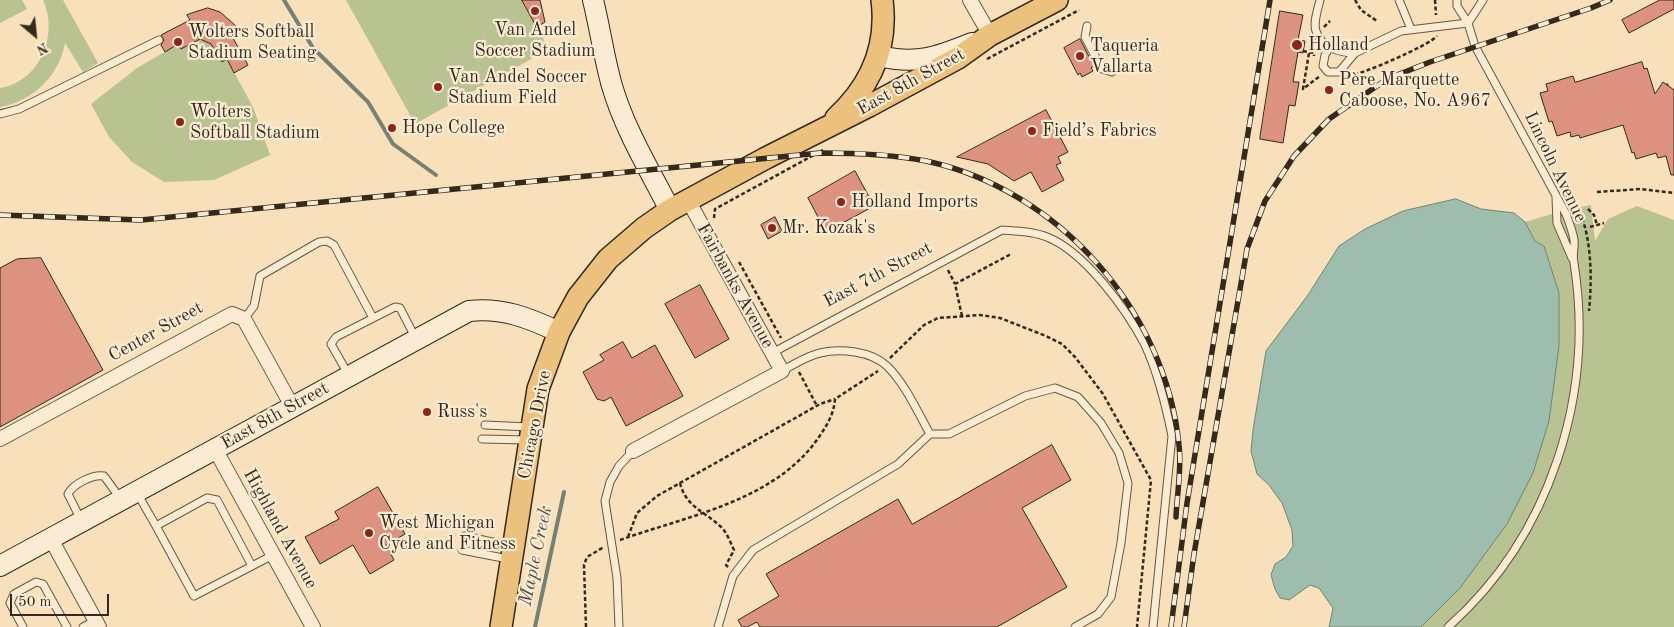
<!DOCTYPE html>
<html>
<head>
<meta charset="utf-8">
<style>
	body { margin:0 }
	#map { position:relative; width:1674px; height:627px; overflow:hidden; background:#f8e0ba; font-family:"Old Standard TT",serif }
	canvas { display:block }
	.north { position:absolute; left:10px; top:10px; width:50px; height:50px; -webkit-text-stroke:4px #faebd2; paint-order:stroke; rotate:152deg; font-size:14px; font-weight:700; line-height:20px; text-align:center; color:#34291d }
	.north::after { content:''; display:block; margin:auto; width:18px; height:22px; background:#34291d; clip-path:polygon(50% 0,100% 100%,50% 72%,0 100%) }
	.scale { position:absolute; left:10px; top:594px; width:99px; height:22px; box-sizing:border-box; border:2px solid #34291d; border-top:0; padding-left:6px; font-size:15px; line-height:18px; white-space:nowrap; color:#34291d; -webkit-text-stroke:4px #faebd2; paint-order:stroke }
</style>
</head>
<body>
<div id="map">
<canvas width="1674" height="627"></canvas>
<div class="north">N</div>
<div class="scale">50 m</div>
</div>
<script>
const g = document.querySelector('canvas').getContext('2d');
g.lineJoin = 'round';
function fillPath(path, color) { g.fillStyle = color; g.fill(path, 'evenodd'); }
function trace(path, color, width, dash) { g.strokeStyle = color; g.lineWidth = width; g.lineCap = dash ? 'butt' : 'round'; g.setLineDash(dash || []); g.stroke(path); }
function label(font, color, halo, rows, align = 'center') {
  g.font = font + ' "Old Standard TT",serif'; g.lineWidth = 4.5; g.setLineDash([]); g.textBaseline = 'middle'; g.strokeStyle = halo; g.fillStyle = color; for (const [text, x, y, turn = 0] of rows) {
    g.save(); g.translate(x, y); g.rotate((+turn || 0) * Math.PI / 180); g.textAlign = isNaN(turn) ? turn : align; if (halo) g.strokeText(text, 0, 0); g.fillText(text, 0, 0); g.restore();
  }
}
fillPath(new Path2D(`
	M0,0H22L27,9L0,23Z
	M43,0H63L98,63L83,72L65,43C59,76 33,101 0,107V88C40,82 59,34 43,0Z
	M346,0H522L549,49L415,124Z
	M200,39L211,44L222,62L227,59L253,107L270,155L214,180L164,182L132,162L109,137L91,104L137,68L178,44L181,49Z
	M1591,205L1595,241L1608,219L1637,206L1674,220V627H1421L1460,588L1559,293L1544,246L1535,241L1525,222L1565,210Z`), '#b9c392');
const water = new Path2D(`
	M1456,199L1481,209L1514,213L1525,222L1535,241L1544,246L1559,293V346L1549,421L1533,473L1507,524L1460,588L1421,627H1329L1333,608L1319,588L1310,585L1289,600L1280,598L1275,589L1271,575L1275,564L1286,557L1293,546L1292,530L1282,503L1269,485L1257,474L1251,451L1253,430L1266,351L1308,295L1339,246L1365,229L1403,211Z`);
fillPath(water, '#9dbdaf');
trace(water, '#738275', 1);
trace(new Path2D(`
	M284,0L313,48L368,102L393,144L436,175
	M535,627L564,492`), '#738275', 4);
const building = new Path2D(`
	M522,0H540L545,22L537,27Z
	M1660,0H1674V9L1629,33L1622,20Z
	M208,8L220,12L236,26L229,31L248,65L234,73L227,59L222,62L211,44L200,39L181,49L178,44L165,52L161,45L164,40L161,35L190,20L187,15Z
	M1280,11L1303,15L1298,40L1305,41L1303,53L1298,52L1293,82H1299L1295,106L1289,105L1283,143L1260,139Z
	M1080,39L1094,66L1091,68L1093,71L1082,77L1080,73L1078,75L1064,48Z
	M1642,62L1644,69L1647,68L1655,94L1663,82L1674,90V175H1671L1666,156L1658,158L1656,153L1636,159L1634,152L1632,153L1623,125L1580,138L1579,135L1571,137L1570,132L1557,136L1552,121L1549,122L1540,93L1548,91L1546,84L1573,76L1575,82Z
	M1046,110L1068,152L1058,157L1061,163L1056,165L1064,180L1042,192L1031,172L1014,181L988,164L957,157Z
	M855,171L874,206L826,232L808,198Z
	M775,217L782,231L768,239L761,225Z
	M41,258L103,370L0,427V268L17,259Z
	M700,285L729,339L695,358L665,304Z
	M623,342L632,358L655,345L683,396L626,426L611,397L604,401L597,399L583,372L604,360L600,355Z
	M1052,445L1071,480L1022,508L1067,587L997,627H760L757,622L747,627H742L738,620L779,596L766,574L898,499L912,524Z
	M378,487L405,534L386,545L394,560L370,574L353,545L320,564L305,537L339,519L335,512Z`);
fillPath(building, '#dd917f');
trace(building, '#34291d', 1);
const lane = new Path2D(`
	M1320,0C1318,9 1313,22 1316,31C1321,47 1340,53 1355,53
	M1399,0L1411,29
	M1468,23L1483,0
	M1087,26L1085,37L1102,69L1112,72
	M1330,47L1325,55L1323,66L1328,72H1339L1355,53L1401,31L1468,23
	M0,114L19,109L159,40
	M1556,197L1557,223L1572,258
	M244,319L254,306L260,276L319,242L327,241L334,245L373,318
	M772,353L1002,230C1016,231 1033,231 1047,237C1085,252 1127,310 1145,345C1158,373 1166,406 1172,436L1153,627
	M782,371C794,364 807,356 820,353C840,348 871,351 887,366C906,385 917,411 930,434
	M348,374L331,344L336,337L395,307L400,308L415,337
	M485,425L529,427
	M482,439L527,440
	M137,493L156,526L207,498L217,500L252,566L273,555
	M81,520L68,494C73,484 93,474 104,476L120,498
	M156,526L194,596L252,566
	M464,536L511,546
	M462,550L508,559
	M23,627L10,603L14,594L36,582L43,584L67,627
	M83,627L96,620
	M619,627L617,578L605,501L610,482L619,466L633,451
	M718,627L733,576L753,550L898,464L930,434H949L1025,396L1055,388L1078,397L1101,423L1119,453L1128,483L1121,543L1111,597L1098,614L1075,627
	M1448,627C1550,537 1595,395 1574,263C1572,255 1575,247 1574,240C1573,232 1569,222 1566,214L1475,46L1468,23L1457,6V0`);
const street = new Path2D(`
	M970,0L990,35
	M0,439L232,314L244,319L292,406
	M215,449L313,627
	M633,451L782,371L688,200
	M51,539L99,627`);
const secondary = new Path2D(`
	M593,0C600,28 604,58 612,86C625,130 649,169 670,210
	M879,56C917,65 937,57 972,43
	M0,566L469,311C502,307 529,318 559,332`);
const primary = new Path2D(`
	M836,118C871,86 888,47 882,0
	M501,627L538,389L559,332L578,297L608,259L644,228L670,210L766,158L869,106L958,58L990,35L1057,0`);
trace(lane, '#655744', 9);
trace(street, '#655744', 16);
trace(secondary, '#34291d', 22);
trace(primary, '#34291d', 24);
trace(new Path2D(`
	M1355,0L1361,10L1377,21
	M1435,0L1436,15
	M1324,27L1330,21
	M1310,47L1303,89L1320,76
	M1303,51L1314,53V56
	M987,59L1079,10
	M1348,76C1361,75 1430,45 1437,36
	M1667,85L1668,84
	M1597,192L1641,189L1674,193
	M1588,209L1594,215L1597,225
	M1580,212C1592,242 1592,280 1589,311
	M714,218L715,209L823,150
	M1590,227L1604,223
	M739,262L781,338
	M948,270L955,284
	M962,316L955,284L1011,254
	M890,358L924,325L938,318L980,315L1000,318L1046,336L1062,344L1075,357L1103,394L1151,480L1137,627
	M799,372L817,406
	M680,483C686,507 704,511 720,526C727,532 730,542 734,550L726,565L728,567
	M628,537L637,513L657,496L820,404L835,399
	M620,540C690,515 775,501 819,437C827,425 834,414 835,399L878,371
	M586,627L584,565L587,557L604,547`), '#34291d', 2.5, [4, 2.5]);
trace(lane, '#faebd2', 7);
trace(street, '#faebd2', 14);
trace(secondary, '#faebd2', 20);
trace(primary, '#ecc07d', 21);
const rail = new Path2D(`
	M0,215L141,220L820,153C856,153 890,154 926,161C1058,189 1166,311 1179,445C1182,468 1177,493 1176,517
	M1171,627L1187,503L1270,0
	M1184,627L1194,554L1247,249L1265,201L1294,156L1329,119L1387,79L1430,62L1591,8L1610,0`);
trace(rail, '#34291d', 5.5);
trace(rail, '#faebd2', 4, [11]);
for (const [x, y, r, color] of [
	[535,11,5,"#8f2418"],
	[178,42,5,"#8f2418"],
	[1297,45,6,"#8f2418"],
	[1080,56,5,"#8f2418"],
	[438,87,5,"#8f2418"],
	[1329,90,5,"#8f2418"],
	[180,122,5,"#8f2418"],
	[392,128,5,"#8f2418"],
	[1032,131,5,"#8f2418"],
	[841,202,5,"#8f2418"],
	[772,228,5,"#8f2418"],
	[427,412,5,"#8f2418"],
	[369,533,5,"#8f2418"]
]) { const dot = new Path2D(); dot.arc(x, y, r, 0, 2 * Math.PI); g.fillStyle = color; g.fill(dot); trace(dot, '#faebd2', 2); }
label('18px', '#34291d', '#faebd2', [
	["Van Andel",535,30,"center"],
	["Soccer Stadium",535,51,"center"],
	["Wolters Softball",188,32],
	["Stadium Seating",188,53],
	["Holland",1308,45],
	["Taqueria",1090,46],
	["Vallarta",1090,67],
	["Van Andel Soccer",448,77],
	["Stadium Field",448,98],
	["Père Marquette",1339,80],
	["Caboose, No. A967",1339,101],
	["Wolters",190,112],
	["Softball Stadium",190,133],
	["Hope College",402,128],
	["Field’s Fabrics",1042,131],
	["Holland Imports",851,202],
	["Mr. Kozak's",782,228],
	["Russ's",437,412],
	["West Michigan",379,523],
	["Cycle and Fitness",379,544]
], 'left');
label('18px', '#34291d', '#faebd2', [
	["East 8th Street",911,82,-29],
	["Lincoln Avenue",1555,167,64],
	["East 7th Street",878,275,-28],
	["Fairbanks Avenue",735,286,61],
	["Center Street",156,332,-29],
	["East 8th Street",275,416,-29],
	["Chicago Drive",535,425,-79],
	["Highland Avenue",280,529,61]
]);
label('italic 19px', '#4e4e42', '#faebd2', [
	["Maple Creek",536,556,-78]
]);
</script>
</body>
</html>
